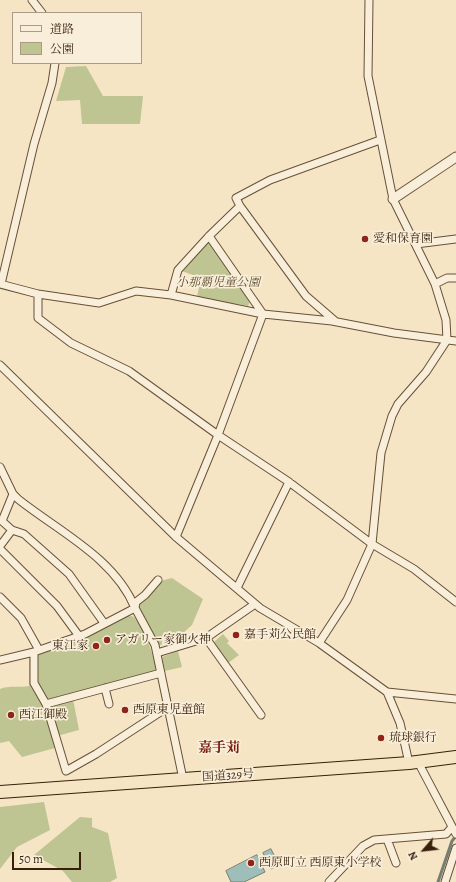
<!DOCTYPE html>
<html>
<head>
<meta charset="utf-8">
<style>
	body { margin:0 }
	#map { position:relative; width:456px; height:882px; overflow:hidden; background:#f6e5c4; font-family:Alegreya,"Noto Serif JP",serif }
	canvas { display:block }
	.legend { position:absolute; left:12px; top:12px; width:130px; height:52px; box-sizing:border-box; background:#f9eed9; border:1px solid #ab9b86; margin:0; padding:5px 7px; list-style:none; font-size:12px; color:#371f09 }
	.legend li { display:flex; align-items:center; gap:8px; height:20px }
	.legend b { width:20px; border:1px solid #ab9b86 }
	.north { position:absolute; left:404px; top:830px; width:40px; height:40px; -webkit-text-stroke:3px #f9eed9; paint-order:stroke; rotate:242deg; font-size:11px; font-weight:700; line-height:16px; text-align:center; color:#371f09 }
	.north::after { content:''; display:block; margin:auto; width:14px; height:18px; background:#371f09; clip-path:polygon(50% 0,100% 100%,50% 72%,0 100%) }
	.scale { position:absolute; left:12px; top:852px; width:69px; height:18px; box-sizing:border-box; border:2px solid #371f09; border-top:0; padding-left:5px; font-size:12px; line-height:14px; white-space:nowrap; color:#371f09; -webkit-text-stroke:3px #f9eed9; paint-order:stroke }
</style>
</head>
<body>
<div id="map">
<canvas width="456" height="882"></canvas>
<ul class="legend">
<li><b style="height:5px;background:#f9eed9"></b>道路</li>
<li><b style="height:11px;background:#bec492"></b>公園</li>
</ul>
<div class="north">N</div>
<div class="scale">50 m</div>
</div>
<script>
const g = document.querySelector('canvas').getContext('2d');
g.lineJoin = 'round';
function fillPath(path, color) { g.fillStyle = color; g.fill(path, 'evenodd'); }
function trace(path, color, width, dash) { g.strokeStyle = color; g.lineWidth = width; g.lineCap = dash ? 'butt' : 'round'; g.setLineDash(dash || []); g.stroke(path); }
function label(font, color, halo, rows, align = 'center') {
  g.font = font + ' Alegreya,"Noto Serif JP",serif'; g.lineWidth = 3.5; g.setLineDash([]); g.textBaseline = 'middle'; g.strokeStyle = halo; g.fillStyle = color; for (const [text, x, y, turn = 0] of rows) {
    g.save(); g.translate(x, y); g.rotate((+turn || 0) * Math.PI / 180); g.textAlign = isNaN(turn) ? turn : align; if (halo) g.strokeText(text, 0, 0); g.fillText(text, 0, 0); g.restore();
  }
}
fillPath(new Path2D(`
	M86,66L103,96H143L140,124H82L80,100L56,101L66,67Z
	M209,240L250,301L248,306L197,297L201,278L182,271Z
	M172,578L203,599L192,625L181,635L183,642L159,645L139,608V604L150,596L160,581Z
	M128,615L134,617C147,633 152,652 157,672L72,694L79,730L53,737L55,748L22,757L9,741L0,743V689C9,685 19,688 29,686V659L39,653L87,637Z
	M223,634L229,641L227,643L239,655L228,663L214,642Z
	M178,651L182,667L165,671L162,657Z
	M44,802L50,830L17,847L0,869V807Z
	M80,817L92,818V827L108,833L117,878L110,882H72L63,871L34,855Z`), '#bec492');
const water = new Path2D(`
	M271,849L279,865L271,869L263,853Z
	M257,855L265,872L244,882H231L226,871Z`);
fillPath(water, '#9ebeba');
trace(water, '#757e73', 1);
trace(new Path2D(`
	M438,882L452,841L456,836`), '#757e73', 3);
const minor = new Path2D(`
	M32,0L42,13
	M240,206L306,296L335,321
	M209,236L263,314
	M416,244L456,239
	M0,284L38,294L99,303L136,291L171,295L263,314L332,321L394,333L456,341
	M1,284L34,144L52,83L55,63
	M435,284L447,278H456
	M38,294V318L71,343L129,371L218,435L289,482L372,544L414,569L456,602
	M171,295L178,270L209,236L240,206L236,198L270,180L380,140
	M0,365L176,537L260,608L319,643L387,692L456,699
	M0,467L13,494L18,499C58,531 115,558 135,608
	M12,530L24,534L69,574L104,623
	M176,537L218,435L263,314
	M0,546L12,530L2,521L13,494
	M0,549L57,606L79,636
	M237,588L289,482
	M0,597L21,618L39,650
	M135,608L136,602L145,595L158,580
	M206,638L261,715
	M319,643L347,600L372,544L381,453L392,416L398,404L426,372L447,340L446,320L435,284L393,199L368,76L369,0
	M34,652V683L46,704L161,673
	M157,653L206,638L255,604
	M0,660L34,652L85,634L135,608L155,645L183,779
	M105,688L109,704
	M387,692L400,723L409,763
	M46,704L66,771L96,754L168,707
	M418,762L456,834
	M387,839L396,863
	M329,882L363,846L374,840L446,834L452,827
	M445,882L456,848`);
const tertiary = new Path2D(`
	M393,199L456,157`);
const trunk = new Path2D(`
	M0,792L409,763L456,757`);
trace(minor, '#675038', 9);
trace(tertiary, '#675038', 11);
trace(trunk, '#371f09', 14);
trace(minor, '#f9eed9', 7);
trace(tertiary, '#f9eed9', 9);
trace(trunk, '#f6e5c4', 12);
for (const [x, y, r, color] of [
	[365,239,4,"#8f2418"],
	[236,635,4,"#8f2418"],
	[107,640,4,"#8f2418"],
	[96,646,4,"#8f2418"],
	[125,710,4,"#8f2418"],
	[11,715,4,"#8f2418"],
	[381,738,4,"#8f2418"],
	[251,863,4,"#8f2418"]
]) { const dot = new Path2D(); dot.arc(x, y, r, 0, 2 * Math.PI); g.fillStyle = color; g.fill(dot); trace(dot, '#f9eed9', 1.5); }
label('12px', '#371f09', '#f9eed9', [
	["愛和保育園",373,239],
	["嘉手苅公民館",244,635],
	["アガリー家御火神",115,640],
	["東江家",88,646,"right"],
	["西原東児童館",133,710],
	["西江御殿",19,715],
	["琉球銀行",389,738],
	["西原町立 西原東小学校",259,863]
], 'left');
label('italic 12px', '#605132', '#f9eed9', [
	["小那覇児童公園",218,283]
]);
label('12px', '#371f09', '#f9eed9', [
	["国道329号",228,776,-4]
]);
label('bold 14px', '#7a1f14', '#f9eed9', [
	["嘉手苅",219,749]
]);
</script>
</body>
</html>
